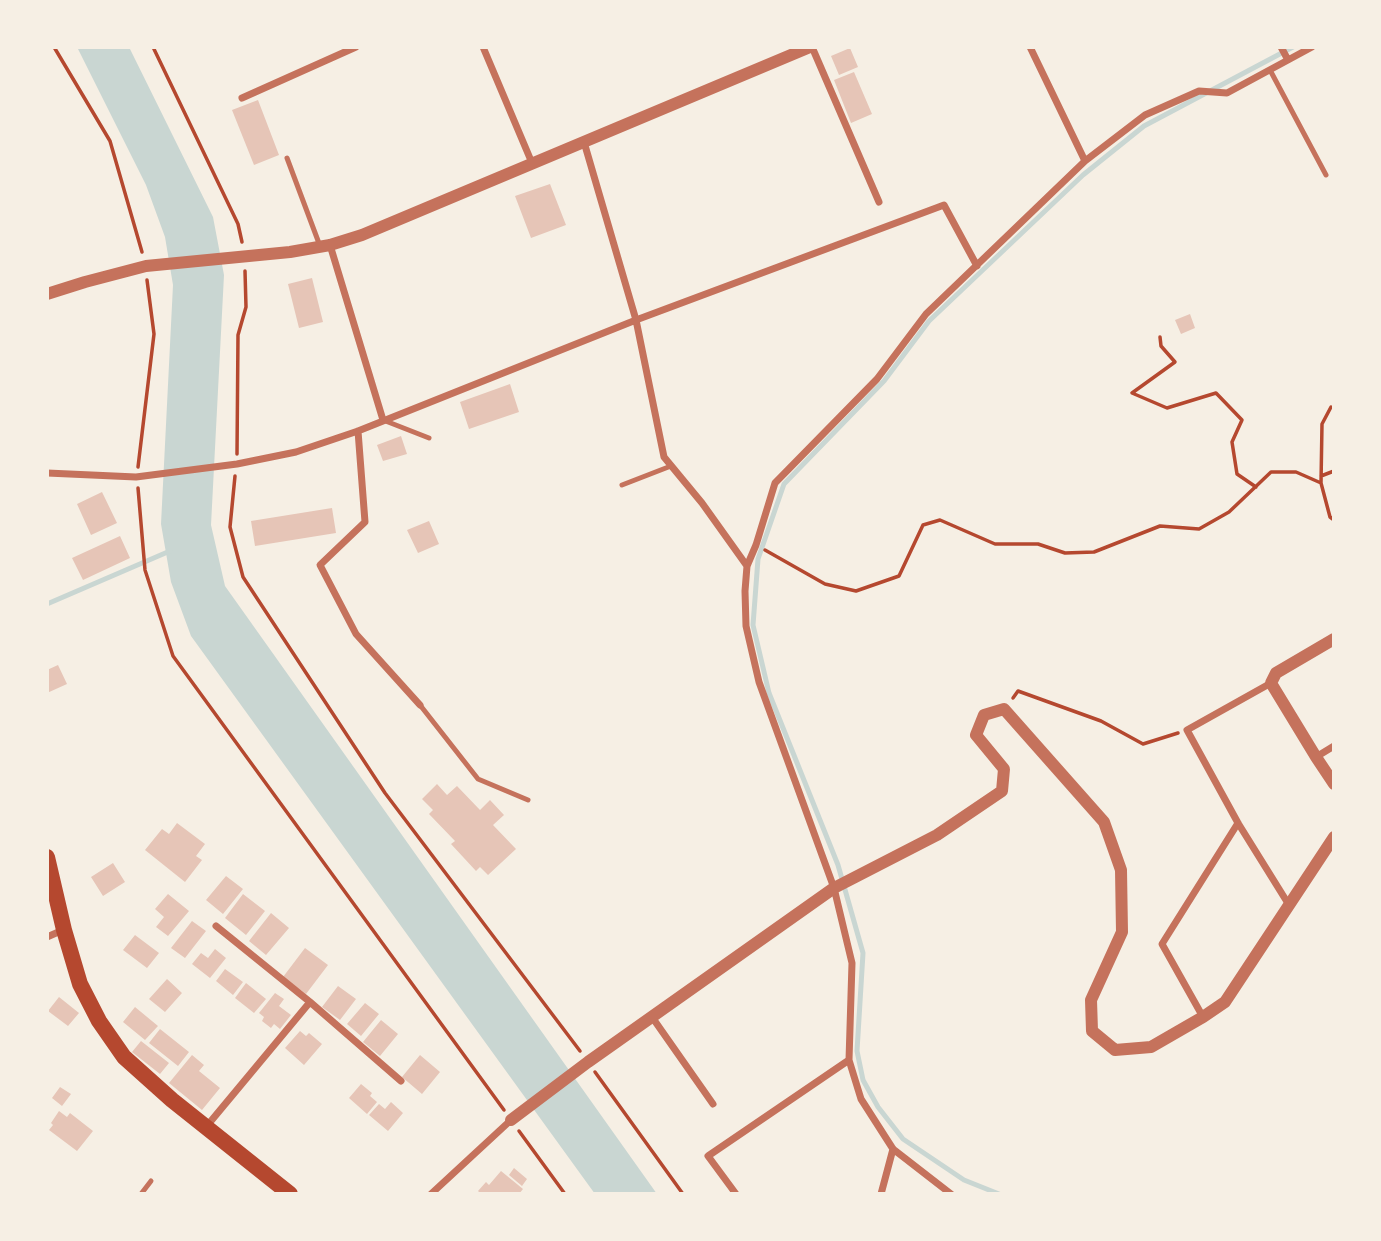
<!DOCTYPE html>
<html>
<head>
<meta charset="utf-8">
<style>
	body { margin:0 }
	#map { position:relative; width:1381px; height:1241px; overflow:hidden; background:#f6efe4; font-family:Lato,sans-serif }
	canvas { display:block }
	.frame { position:absolute; inset:0; border:49px solid #f6efe4; pointer-events:none }
</style>
</head>
<body>
<div id="map">
<canvas width="1381" height="1241"></canvas>
<div class="frame"></div>
</div>
<script>
const g = document.querySelector('canvas').getContext('2d');
g.lineJoin = 'round';
function fillPath(path, color) { g.fillStyle = color; g.fill(path, 'evenodd'); }
function trace(path, color, width, dash) { g.strokeStyle = color; g.lineWidth = width; g.lineCap = dash ? 'butt' : 'round'; g.setLineDash(dash || []); g.stroke(path); }
fillPath(new Path2D(`
	M77,47H129L213,217L224,275L211,525L225,586L657,1194H595L191,636L171,582L161,524L173,285L165,237L146,185Z`), '#c9d6d2');
trace(new Path2D(`
	M47,604L170,551
	M999,1194L964,1180L903,1139L878,1107L863,1080L857,1051L863,953L838,865L769,693L753,625L758,559L784,484L884,381L929,321L1083,175L1144,126L1293,47`), '#c9d6d2', 5);
fillPath(new Path2D(`
	M850,48L858,67L839,75L831,56Z
	M854,72L872,114L851,123L834,80Z
	M258,100L279,155L254,165L232,110Z
	M550,184L566,225L531,238L515,196Z
	M312,278L323,322L299,328L288,284Z
	M1190,314L1195,328L1181,334L1175,320Z
	M510,384L519,412L469,429L460,402Z
	M401,436L407,454L383,461L377,445Z
	M102,492L117,523L91,535L77,504Z
	M332,508L336,533L255,546L251,521Z
	M429,521L439,544L418,553L407,530Z
	M120,536L130,558L83,580L72,558Z
	M58,665L67,684L47,693V670Z
	M437,784L447,795L457,786L480,810L490,800L504,815L493,825L516,849L488,875L480,867L476,871L451,844L455,841L429,814L433,810L422,799Z
	M177,823L205,844L196,856L202,860L185,882L145,850L162,829L169,834Z
	M113,863L125,882L103,896L91,877Z
	M226,876L243,889L223,914L206,900Z
	M168,894L189,911L168,936L156,927L164,917L155,909Z
	M243,894L265,911L246,935L225,918Z
	M271,913L289,928L266,955L249,941Z
	M192,921L206,931L185,958L171,948Z
	M135,935L159,953L147,968L123,950Z
	M305,948L328,965L306,994L283,977Z
	M215,949L226,958L210,978L192,964L201,953L208,958Z
	M225,969L243,982L233,995L216,981Z
	M167,979L182,993L165,1012L149,999Z
	M246,983L266,999L254,1013L235,998Z
	M338,986L356,999L340,1020L322,1007Z
	M275,993L284,999L279,1006L291,1015L280,1029L274,1024L271,1028L262,1021L264,1017L259,1013Z
	M59,997L79,1013L68,1026L48,1011Z
	M365,1003L379,1014L361,1036L347,1024Z
	M135,1007L158,1026L145,1040L123,1022Z
	M381,1020L398,1034L380,1056L363,1042Z
	M160,1029L189,1052L178,1066L149,1043Z
	M300,1031L306,1036L309,1033L322,1044L304,1065L285,1048Z
	M141,1041L169,1063L160,1074L132,1052Z
	M192,1055L204,1065L199,1071L220,1088L202,1110L169,1083Z
	M420,1055L440,1072L422,1094L402,1077Z
	M361,1084L372,1093L370,1096L377,1102L367,1114L349,1098Z
	M60,1087L71,1094L62,1106L52,1098Z
	M391,1102L403,1113L388,1131L369,1115L379,1104L385,1109Z
	M59,1111L67,1117L70,1113L93,1131L77,1151L49,1130L53,1125L51,1123Z
	M514,1168L527,1179L522,1186L509,1175Z
	M501,1171L523,1189L519,1194H481L478,1191L486,1182L489,1185Z`), '#e6c5b7');
trace(new Path2D(`
	M54,47L110,141L142,252
	M153,47L238,224L242,242
	M1160,337L1161,346L1175,362L1132,393L1167,408L1216,393L1242,420L1232,442L1237,474L1256,487
	M1331,407L1322,424L1321,483L1330,517L1334,520
	M237,454L238,335L246,307L245,271
	M138,467L154,334L147,280
	M235,476L230,527L243,577L385,793L580,1051
	M1321,476L1334,471
	M138,488L145,570L173,656L504,1110
	M765,550L825,584L856,591L899,576L923,525L940,520L995,544H1038L1065,553L1094,552L1160,526L1199,529L1229,512L1271,472H1296L1321,483
	M1013,698L1018,691L1101,721L1143,744L1178,733
	M595,1072L683,1194
	M519,1131L565,1194`), '#b5482f', 3.5);
trace(new Path2D(`
	M1270,70L1326,175
	M287,158L320,246
	M383,420L429,438
	M622,485L671,466
	M420,705L478,779L528,800
	M141,1194L151,1181`), '#c5725c', 5);
trace(new Path2D(`
	M483,47L532,163
	M812,47L879,202
	M1030,47L1085,161
	M1281,47L1288,60
	M242,98L356,47
	M584,142L636,320L664,457L702,503L747,566
	M330,245L383,420
	M358,431L365,522L320,565L356,634L420,705
	M47,473L136,477L237,464L296,452L358,431L636,320L944,205L977,266
	M1271,683L1187,730L1238,823L1289,905
	M1316,757L1334,746
	M216,926L310,1002L401,1081
	M47,937L63,930
	M652,1017L713,1104
	M1203,1017L1162,944L1238,823
	M206,1127L310,1002
	M431,1194L511,1120
	M736,1194L708,1156L849,1060
	M881,1194L893,1149
	M951,1194L893,1149L861,1099L849,1060L852,963L834,888L759,682L746,626L745,591L747,566L756,545L775,483L877,379L926,314L1085,161L1145,115L1199,91L1227,93L1312,47`), '#c5725c', 7);
trace(new Path2D(`
	M47,294L85,282L146,266L290,252L330,245L362,235L810,47
	M1334,639L1276,673L1271,683L1316,757L1334,784
	M511,1120L588,1062L834,888L937,835L1002,791L1004,769L976,735L984,715L1004,709L1104,822L1121,870L1122,932L1091,1000L1092,1031L1115,1050L1151,1047L1203,1017L1225,1002L1334,837`), '#c5725c', 12);
trace(new Path2D(`
	M47,857L64,930L80,984L99,1021L124,1057L172,1100L290,1194`), '#b5482f', 16);
</script>
</body>
</html>
